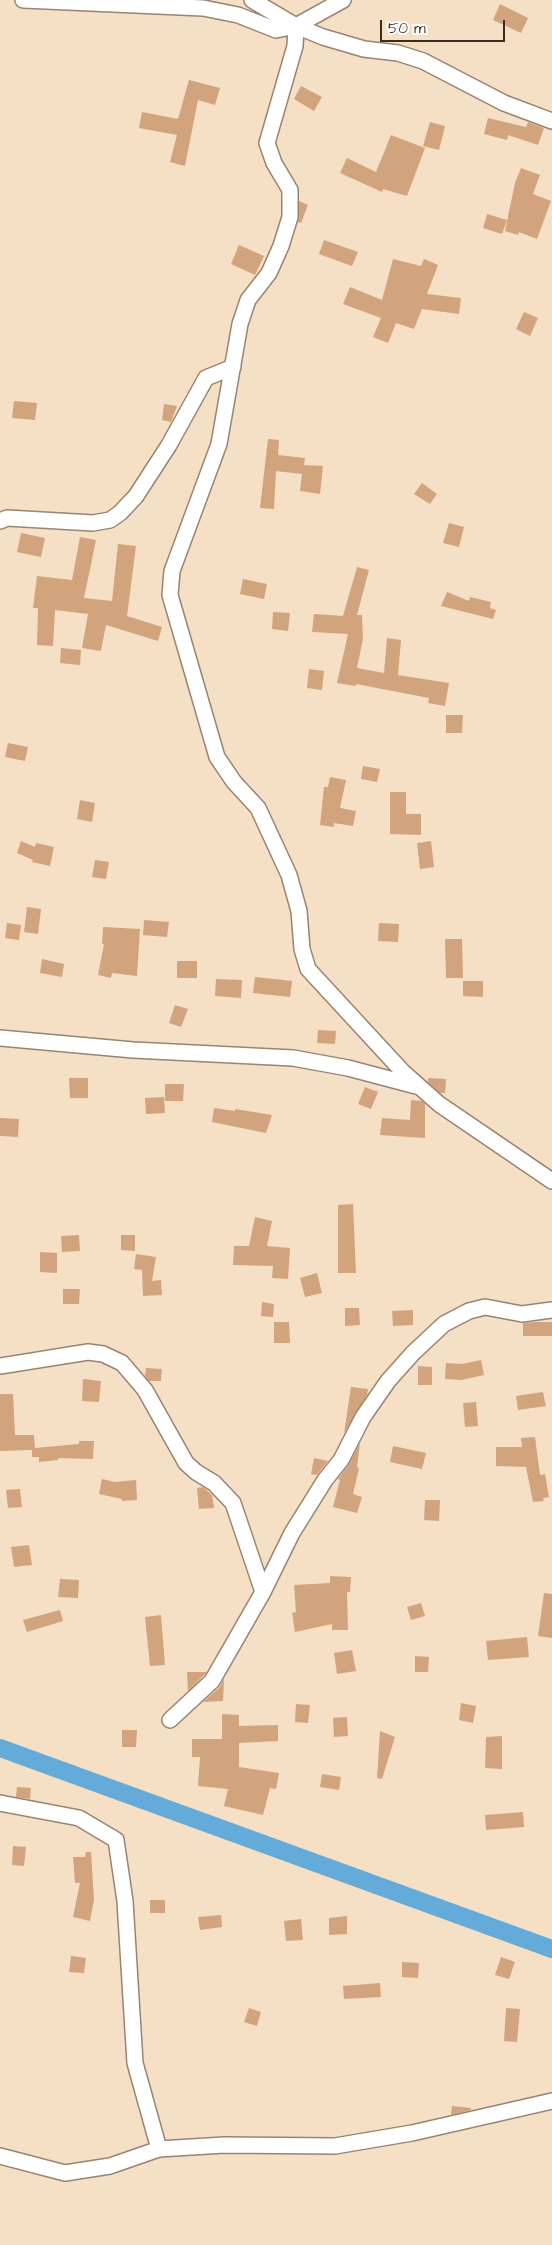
<!DOCTYPE html>
<html>
<head>
<meta charset="utf-8">
<style>
	body { margin:0 }
	#map { position:relative; width:552px; height:2245px; overflow:hidden; background:#f5dfc5; font-family:"Architects Daughter",sans-serif }
	canvas { display:block }
	.scale { position:absolute; left:380px; top:20px; width:125px; height:22px; box-sizing:border-box; border:2px solid #3b2a1e; border-top:0; padding-left:6px; font-size:15px; line-height:18px; white-space:nowrap; color:#3b2a1e; -webkit-text-stroke:4px #fff; paint-order:stroke }
</style>
</head>
<body>
<div id="map">
<canvas width="552" height="2245"></canvas>
<div class="scale">50 m</div>
</div>
<script>
const g = document.querySelector('canvas').getContext('2d');
g.lineJoin = 'round';
function trace(path, color, width, dash) { g.strokeStyle = color; g.lineWidth = width; g.lineCap = dash ? 'butt' : 'round'; g.setLineDash(dash || []); g.stroke(path); }
function fillPath(path, color) { g.fillStyle = color; g.fill(path, 'evenodd'); }
trace(new Path2D(`
	M0,1748L552,1949`), '#64abda', 18);
fillPath(new Path2D(`
	M500,4L528,18L521,33L493,20Z
	M189,80L220,88L215,105L198,100L185,166L170,162L177,135L139,128L142,112L178,119Z
	M301,86L322,97L314,111L294,99Z
	M488,118L526,127L528,122L544,128L538,145L508,135L507,140L484,134Z
	M430,122L445,126L439,150L423,146Z
	M391,135L425,148L407,196L383,189L382,192L340,173L347,158L376,172Z
	M521,168L540,175L533,194L551,201L537,239L519,232L518,235L505,231L515,183Z
	M299,201L308,205L301,223L298,222Z
	M487,214L507,220L502,234L483,228Z
	M324,240L358,252L352,266L319,254Z
	M239,245L264,256L255,275L231,264Z
	M393,259L421,266L424,259L438,265L427,294L461,298L459,314L422,309L414,329L396,323L388,343L373,337L381,318L343,304L350,287L382,300Z
	M524,312L538,318L530,336L516,329Z
	M14,401L37,403L35,420L12,418Z
	M164,404L177,406L171,422L162,420Z
	M268,439L279,440L278,455L305,458L304,465L323,466L320,494L300,491L302,474L276,471L274,509L260,508Z
	M422,483L437,494L430,504L414,494Z
	M449,523L464,527L459,547L443,543Z
	M21,533L45,538L41,557L17,552Z
	M80,537L96,540L84,598L112,601L118,544L136,546L127,616L162,627L158,641L106,625L101,651L82,648L88,614L55,610L53,646L37,645L38,608H33L37,576L72,580Z
	M357,567L369,570L357,615H362L363,639L357,668L384,673L387,638L401,640L398,675L449,683L445,706L428,703L429,698L356,684V686L337,683L348,634L312,632L314,614L343,616Z
	M243,579L267,584L264,599L240,594Z
	M447,592L469,601L470,597L491,602L490,608L496,610L493,619L441,606Z
	M273,612L290,613L288,631L272,629Z
	M61,648L81,650L80,665L60,663Z
	M309,669L324,671L322,690L307,688Z
	M446,715H463L462,733H446Z
	M8,743L28,747L25,761L5,757Z
	M363,766L380,769L377,782L361,779Z
	M330,777L346,780L340,808L356,811L353,826L334,823V827L320,825L324,787H328Z
	M390,792H406V814H421V835L390,834Z
	M80,800L95,803L92,822L77,819Z
	M21,841L35,847L36,843L54,847L50,866L32,862L33,860L17,853Z
	M431,841L434,867L420,869L417,843Z
	M95,860L109,862L106,879L92,877Z
	M27,907L41,909L38,934L24,932Z
	M144,920L169,922L167,937L143,935Z
	M7,923L21,925L19,940L5,938Z
	M379,923L399,924L398,942L378,941Z
	M103,927L140,929L137,976L112,973L111,978L98,975L104,944H102Z
	M445,939H462L463,978H446Z
	M42,959L64,964L62,977L40,973Z
	M177,961H197V978H177Z
	M255,977L292,981L290,997L253,993Z
	M216,979L242,980L241,998L215,996Z
	M463,981H483V997L463,996Z
	M175,1005L188,1009L181,1027L169,1023Z
	M318,1030L336,1031L335,1044L317,1043Z
	M69,1078H88V1098H70Z
	M428,1078L446,1079L445,1093H440L428,1082Z
	M165,1084H184L183,1101H165Z
	M365,1087L378,1092L371,1109L358,1104Z
	M164,1097L165,1113L146,1114L145,1098Z
	M411,1100L422,1101L425,1104V1138L380,1135L382,1118L410,1120Z
	M214,1108L235,1111V1109L272,1115L266,1133L212,1122Z
	M0,1118L19,1119L18,1137L0,1136Z
	M353,1204L356,1273H338V1205Z
	M255,1217L272,1221L267,1246L290,1248L288,1279L272,1278L273,1266L233,1265L234,1246H249Z
	M79,1235L80,1251L62,1252L61,1236Z
	M121,1235H135V1251L121,1250Z
	M40,1252L57,1253V1273L40,1272Z
	M136,1254L156,1257L152,1281L161,1280L162,1295L143,1296L142,1270L134,1269Z
	M317,1273L322,1293L305,1297L300,1278Z
	M63,1289H80L79,1304H63Z
	M262,1302L274,1304L273,1317L261,1316Z
	M345,1308H359L360,1325L345,1326Z
	M413,1310V1325L393,1326L392,1311Z
	M274,1322H289L290,1343H274Z
	M536,1322H552V1336H523V1323Z
	M481,1360L484,1375L461,1380L445,1379L446,1363L462,1364Z
	M418,1366L432,1367V1385H418Z
	M146,1368L162,1369L161,1381H149L145,1376Z
	M83,1379L101,1381L99,1402L82,1401Z
	M351,1387L368,1389L367,1395L344,1433Z
	M543,1392L546,1406L518,1410L516,1396Z
	M0,1394H13L15,1435H34L35,1448L79,1444V1441H94L93,1459L58,1458V1460L39,1462V1457H32V1450L0,1451Z
	M476,1402L478,1426L465,1427L463,1403Z
	M535,1437L540,1475L545,1474L549,1497L543,1498L544,1501L533,1502L526,1467L496,1466V1447H522L521,1438Z
	M360,1443L357,1467L359,1468L353,1494L362,1497L357,1513L333,1507L340,1480L338,1479L349,1464Z
	M393,1446L426,1453L422,1469L390,1462Z
	M314,1458L328,1461L317,1475L311,1474Z
	M102,1479L115,1482L136,1480L137,1500L122,1501V1499L99,1494Z
	M203,1487L212,1495L214,1508L199,1509L197,1488Z
	M20,1489L22,1507L8,1508L6,1490Z
	M425,1500H440L439,1521L424,1520Z
	M29,1545L32,1565L14,1567L11,1547Z
	M330,1576L351,1577L350,1592H347L348,1630H332V1624L295,1632L292,1613L296,1612L294,1585L330,1583Z
	M60,1579L79,1580L78,1598L58,1597Z
	M544,1593L552,1594V1638L538,1636Z
	M421,1603L425,1616L411,1620L407,1607Z
	M60,1610L63,1621L27,1632L23,1620Z
	M161,1615L165,1665L150,1666L145,1617Z
	M527,1637L529,1657L488,1660L486,1641Z
	M352,1650L356,1671L337,1674L334,1653Z
	M415,1656L429,1657L428,1672H415Z
	M187,1672H207L188,1691Z
	M224,1679L223,1701L203,1702L219,1688Z
	M461,1703L476,1706L473,1723L459,1720Z
	M296,1704L310,1705L308,1723L295,1722Z
	M222,1714L239,1715V1726L278,1725V1741L239,1743V1767L279,1773L276,1789L270,1788L263,1815L224,1806L228,1789L198,1786L200,1757H192V1739H222Z
	M347,1717L348,1736L334,1737L333,1718Z
	M122,1730H137L136,1747H122Z
	M380,1731L395,1737L382,1779L377,1778Z
	M502,1736V1769L485,1768L486,1737Z
	M322,1774L341,1777L339,1790L320,1787Z
	M17,1787L31,1788L30,1799L16,1797Z
	M523,1812L524,1827L486,1830L485,1815Z
	M13,1846L26,1847L24,1866L12,1865Z
	M86,1852H91L94,1900L90,1921L73,1917L80,1883H75L73,1857H85Z
	M150,1900H165V1913H150Z
	M221,1915L222,1927L200,1930L198,1917Z
	M347,1916V1934L329,1935V1918Z
	M301,1919L303,1940L286,1941L284,1921Z
	M71,1956L86,1958L84,1973L69,1972Z
	M501,1957L515,1962L509,1979L495,1975Z
	M402,1962L419,1963L418,1978L402,1977Z
	M380,1983L381,1997L344,1999L343,1986Z
	M249,2008L261,2012L257,2026L244,2022Z
	M506,2008L520,2009L517,2042L504,2041Z
	M452,2106L471,2108V2110L451,2115Z`), '#d1a47d');
const street = new Path2D(`
	M23,0L203,8L238,15L276,30L296,26L343,0
	M252,0L296,26L323,37L364,49L398,53L423,61L504,103L552,121
	M296,26L295,46L267,143L274,163L290,190V217L281,246L269,273L248,300L240,324L219,444L172,571L170,595L217,757L234,782L258,808L289,875L299,911L302,949L308,969L403,1072L439,1104L552,1181
	M0,521L7,518L93,523L110,520L120,513L136,496L169,445L206,378L233,367
	M0,1038L133,1050L293,1058L348,1068L416,1086
	M0,1366L88,1352L103,1354L122,1363L145,1390L186,1463L196,1472L214,1483L233,1503L263,1592
	M170,1720L212,1681L263,1592L292,1533L325,1480L341,1460L363,1417L388,1381L413,1353L444,1324L469,1311L485,1307L522,1314L552,1310
	M0,1803L79,1818L116,1840L125,1901L135,2063L159,2149
	M0,2156L65,2173L110,2166L159,2149L224,2145L335,2146L412,2133L552,2101`);
trace(street, '#988472', 18);
trace(street, '#fff', 15);
</script>
</body>
</html>
